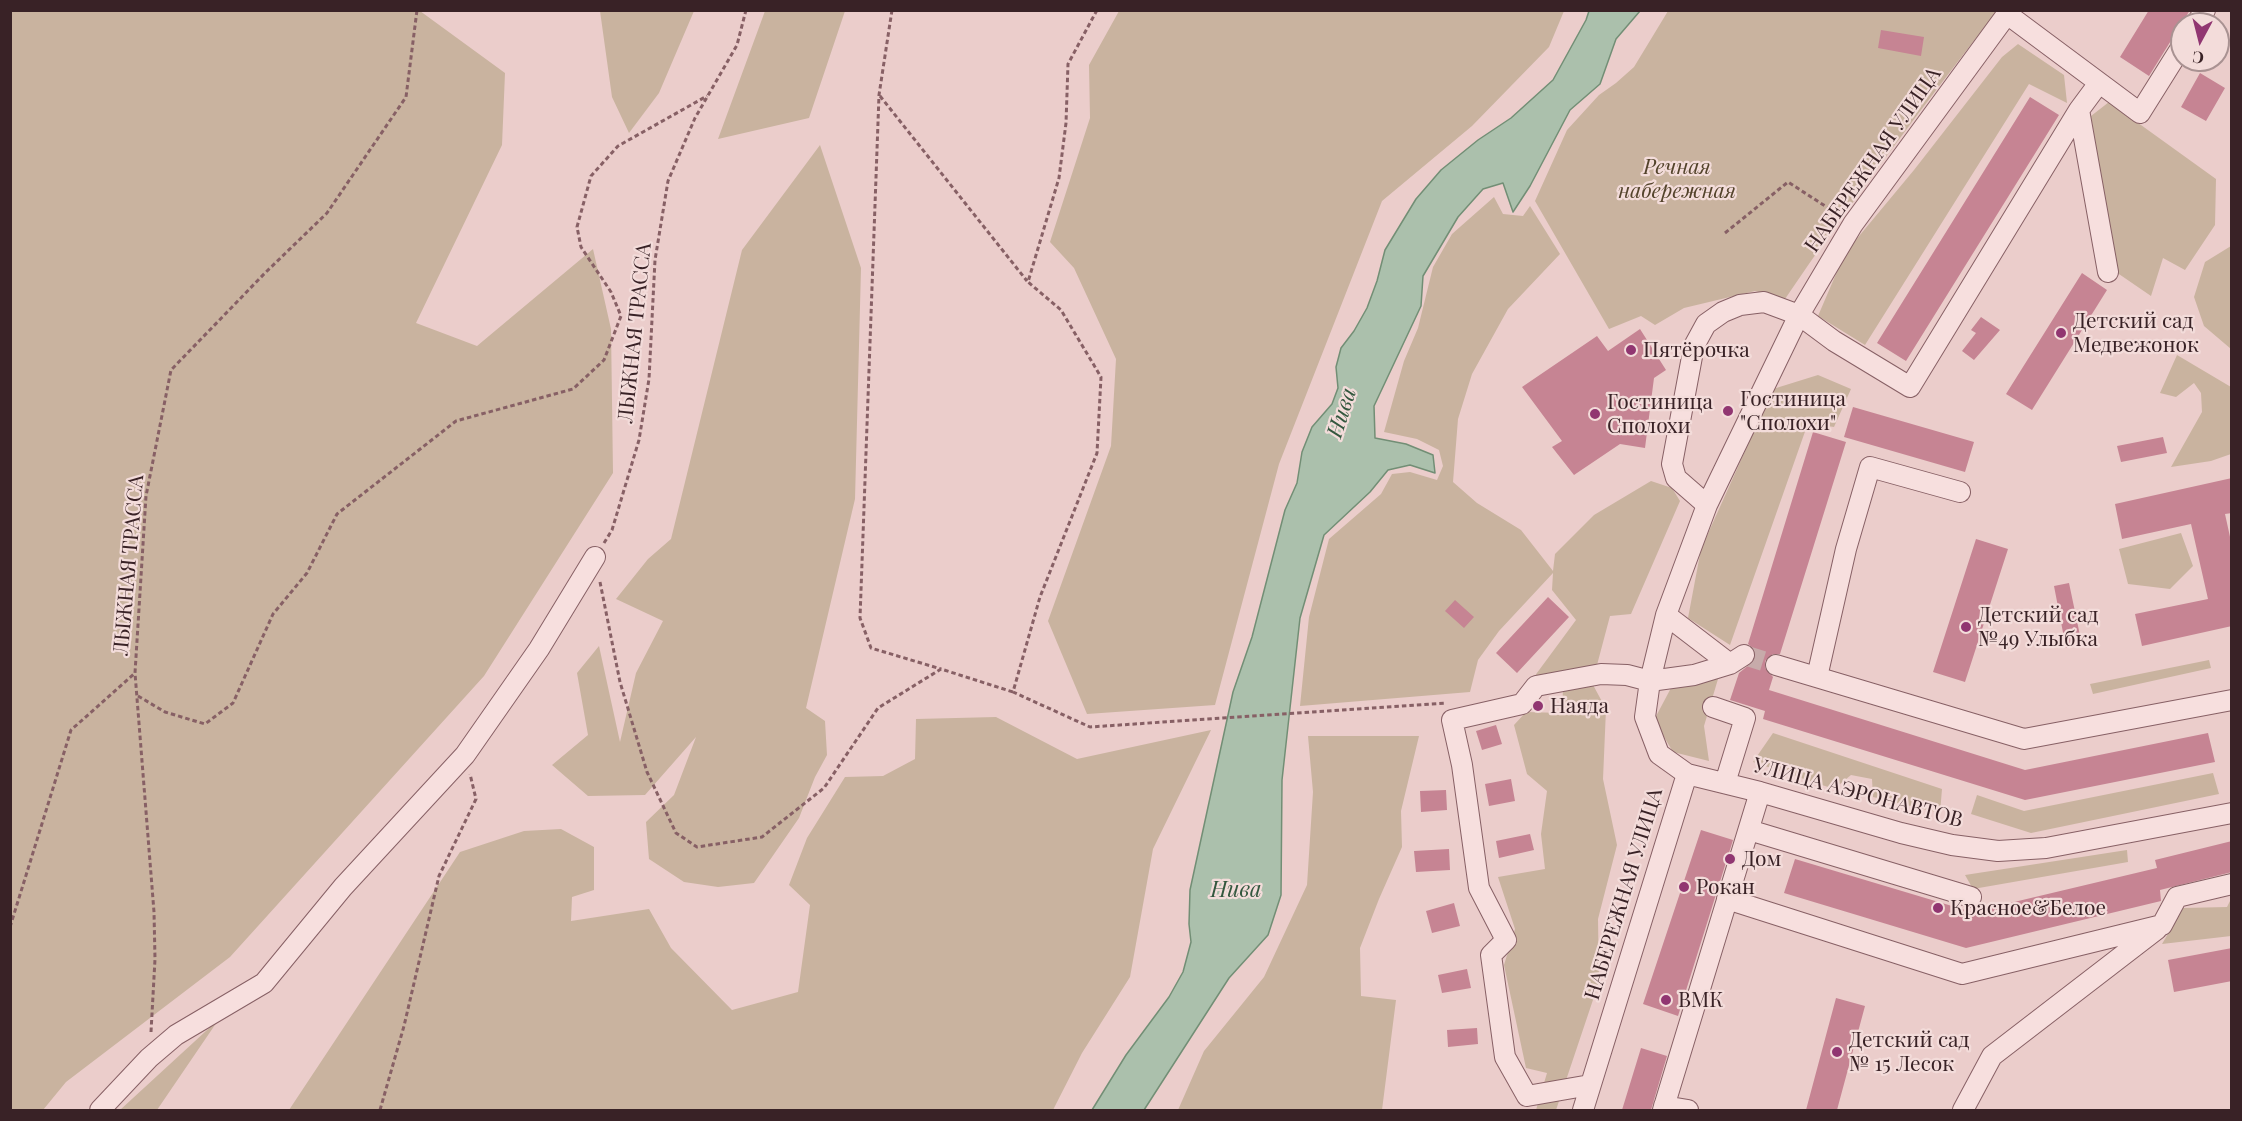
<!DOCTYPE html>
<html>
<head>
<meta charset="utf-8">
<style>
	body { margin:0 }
	#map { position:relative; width:2242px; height:1121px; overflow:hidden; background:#ebcdcb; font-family:"Playfair Display",serif }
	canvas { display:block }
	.frame { position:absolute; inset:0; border:12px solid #392226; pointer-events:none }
	.north { position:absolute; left:2170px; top:12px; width:60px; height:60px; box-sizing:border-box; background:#f3dcda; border:2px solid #a99292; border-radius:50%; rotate:187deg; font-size:16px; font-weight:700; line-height:24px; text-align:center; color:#392226 }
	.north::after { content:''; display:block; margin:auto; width:21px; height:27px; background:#913671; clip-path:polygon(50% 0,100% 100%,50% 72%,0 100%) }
</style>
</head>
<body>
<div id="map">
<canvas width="2242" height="1121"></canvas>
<div class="frame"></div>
<div class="north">С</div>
</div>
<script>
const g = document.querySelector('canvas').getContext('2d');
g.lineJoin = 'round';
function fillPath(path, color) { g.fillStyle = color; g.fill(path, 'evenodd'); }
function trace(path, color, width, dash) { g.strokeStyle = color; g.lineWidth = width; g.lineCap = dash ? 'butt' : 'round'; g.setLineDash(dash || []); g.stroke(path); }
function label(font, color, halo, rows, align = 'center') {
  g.font = font + ' "Playfair Display",serif'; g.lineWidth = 4.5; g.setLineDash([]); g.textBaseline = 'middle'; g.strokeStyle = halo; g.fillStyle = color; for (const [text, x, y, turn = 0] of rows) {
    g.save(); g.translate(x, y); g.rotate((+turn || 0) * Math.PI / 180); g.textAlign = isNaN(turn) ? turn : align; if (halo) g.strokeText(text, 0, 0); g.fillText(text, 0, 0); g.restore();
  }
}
fillPath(new Path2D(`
	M10,11H420L505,73L502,145L416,323L477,346L593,249L611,329L613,473L484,676L230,957L66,1082L43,1110H10Z
	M600,11H694L659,93L629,133L612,97Z
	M765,11H845L809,118L718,139Z
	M1119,11H1564L1549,47L1472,126L1382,201L1279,464L1215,705L1087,714L1048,621L1111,446L1116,359L1074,268L1050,242L1090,118L1089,65Z
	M1668,11H1997C1924,105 1852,200 1785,299L1755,291L1684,308L1655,325L1641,316L1609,329L1535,201L1567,130L1599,95L1616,83L1634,67Z
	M2018,44L2064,75L2067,103L2029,84L1865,345L1818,316L1845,253L1914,170L2002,57Z
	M2109,102L2216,179L2215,225L2185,270L2163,258L2151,296L2116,272L2091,116Z
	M820,145L861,268L855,499L806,708L825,721L827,755L815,777L799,818L754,883L718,887L684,882L649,859L646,822L674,795L696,737L645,795L588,796L552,765L588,735L577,673L599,646L620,742L636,673L663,621L616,599L648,559L671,539L742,250Z
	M1494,197L1503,214L1523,216L1530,206L1560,254L1508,309L1472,374L1458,419L1453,482L1477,503L1521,530L1553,571L1555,554L1594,515L1651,481L1672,488L1680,501L1631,614L1610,616L1597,665L1534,677L1576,620L1552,590L1553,573L1499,631L1478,660L1470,692L1300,706L1309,617L1329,539L1381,494L1392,474L1410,472L1437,480L1443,466L1439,450L1417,439L1384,432L1404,361L1418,328L1433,267L1452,234Z
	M2231,246H2232L2231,349L2204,326L2194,297L2205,262Z
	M2177,355L2231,387V454L2211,461L2171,467L2202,412L2201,393L2194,383L2176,397L2160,393Z
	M1818,375L1851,389L1834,427L1808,423L1730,645L1688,618L1701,549L1773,389Z
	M2181,533L2193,566L2170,589L2128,584L2119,549Z
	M2209,660L2211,668L2093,694L2090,684Z
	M1700,677L1718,679L1704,726L1709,761L1673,752L1654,720L1671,688Z
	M1592,683L1606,709L1603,779L1617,845L1598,919L1599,982L1556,1110H1536L1547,1073L1526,1068L1504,965L1515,929L1498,877L1545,869L1541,834L1547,791L1527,774L1514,725L1526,712L1562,713L1563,689Z
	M996,717L1077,759L1211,730L1153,849L1130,977L1082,1053L1053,1110H289L460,852L524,831L561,829L594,847V890L572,897L571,921L649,909L671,948L732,1010L798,992L810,905L789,885L807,838L845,777L883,776L915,759L916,719Z
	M1773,733L1942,789L1940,813L1873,797L1872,779L1851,775L1834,789L1753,762Z
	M1308,736H1419L1401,811L1402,847L1379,899L1360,948L1361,996L1396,1000L1382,1110H1178L1204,1051L1264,977L1307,885L1313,792Z
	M2213,773L2219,794L2031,833L1971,814L1977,795L2024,811Z
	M2127,850L2128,862L1973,889L1965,875Z
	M2231,899V936L2162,944L2183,908L2227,907Z
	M219,1019L157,1110H120Z`), '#c9b39f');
const water = new Path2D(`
	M1589,11H1640L1616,39L1600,84L1570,110L1530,186L1513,212L1503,183L1483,189L1458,217L1423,276L1421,306L1374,406L1375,438L1406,444L1433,455L1435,473L1410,465L1388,470L1370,492L1324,535L1300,618L1282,780L1281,895L1268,935L1229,978L1144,1110H1092L1126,1055L1169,997L1183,972L1191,942L1189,924L1190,890L1233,692L1252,637L1285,510L1297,483L1302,452L1312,427L1332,404L1338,388L1336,367L1341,348L1354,331L1367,308L1377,281L1385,250L1416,199L1441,170L1478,140L1511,118L1553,80L1586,20Z`);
fillPath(water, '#abc0ac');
trace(water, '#728e75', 1.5);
fillPath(new Path2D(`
	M2149,10H2190L2149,76L2120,57Z
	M1881,30L1924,37L1921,56L1878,48Z
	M2200,73L2225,88L2206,121L2181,107Z
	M2030,97L2059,115L1906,361L1877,343Z
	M2082,273L2107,290L2032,410L2006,394Z
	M1981,317L2000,330L1974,360L1962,351L1976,333L1971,330Z
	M1640,329L1666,370L1654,378L1645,448L1620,444L1574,475L1552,447L1562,441L1522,387L1597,336L1608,351Z
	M1853,407L1974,442L1965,472L1844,437Z
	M1813,432L1846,442L1780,654H1773L1765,661V668L1773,677L1769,690L2025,770L2208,733L2215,762L2025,800L1763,719L1765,711L1730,700L1739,673L1755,660L1754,649L1748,644Z
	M2163,437L2167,453L2121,462L2117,446Z
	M2232,478V513L2225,514L2232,546V626L2142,646L2135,614L2208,599L2191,524L2122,539L2115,504Z
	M1976,539L2008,549L1965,682L1933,672Z
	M2069,583L2082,645L2066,648L2054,586Z
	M1548,597L1569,617L1517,673L1496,653Z
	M1455,600L1474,617L1464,628L1445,611Z
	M1496,725L1502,744L1482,750L1476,731Z
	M1511,779L1515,801L1489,806L1485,784Z
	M1446,790L1447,810L1421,812L1420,791Z
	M1701,830L1733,840L1678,1016L1643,1004Z
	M1530,834L1534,850L1499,858L1496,841Z
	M2232,841V872L2160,890L2161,901L1966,948L1784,893L1795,859L1972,912L2157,868L2155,860Z
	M1449,849L1450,870L1416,872L1414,851Z
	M1454,903L1460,926L1432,933L1426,911Z
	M2232,948V981L2174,992L2168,960Z
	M1467,969L1471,988L1442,993L1438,975Z
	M1836,998L1865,1006L1837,1110H1806Z
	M1477,1028L1478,1044L1448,1047L1447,1030Z
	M1641,1048L1667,1056L1651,1110H1622Z`), '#c68493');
trace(new Path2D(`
	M1744,655L1776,665`), '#c7abaa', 20, [20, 10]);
const minor = new Path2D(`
	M2010,10L1853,224L1799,315L1707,505L1666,615L1650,681L1645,717L1659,754L1687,774L1760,792L1901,833L1952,845L1998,851L2046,848L2232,813
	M2007,14L2140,113L2182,46
	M2196,24L2205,10
	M2099,83L2079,110L2108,272
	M1707,505L1676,478L1672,464L1694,346L1706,324L1723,312L1740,305L1764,302L1799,315L1834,341L1910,387L2079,110
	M1666,615L1730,664
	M1776,665L2024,739L2232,700
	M1817,677L1846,549L1870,467L1960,492
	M1713,707L1745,718L1725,783
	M1749,830L1971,897
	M1727,899L1962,974L2162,925L2177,897L2232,884
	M1527,1096L1505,1057L1491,955L1506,940L1479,888L1462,765L1452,720L1522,704L1536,686L1601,674L1627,675L1650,681L1694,675L1730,664L1744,655
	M1527,1096L1590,1085
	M1664,1106L1688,1110
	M100,1110L149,1058L176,1035L264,983L343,887L465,755L539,649L595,557
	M1583,1110L1687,774
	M1663,1110L1760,792
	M1963,1110L1992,1056L2157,929`);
trace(minor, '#876065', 22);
trace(new Path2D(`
	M892,10L879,95L860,618L871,648L941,669
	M1097,10L1068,64L1066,123L1059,178L1028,282L1061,310L1101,377L1097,453L1040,597L1013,692L1090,727L1446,703
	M880,96L1027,281
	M1725,233L1788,182L1839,215
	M604,543L612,530L639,440L649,379L655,260L668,181L695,118L737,45L746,10
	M600,582L620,682L647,772L676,833L697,847L762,837L824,788L878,708L941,669L1013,692
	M138,696L165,712L205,724L233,703L273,614L307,573L337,514L456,421L573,389L604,360L621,316L611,292L581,247L577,227L591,176L618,146L707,96
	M10,927L71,730L135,673
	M151,1032L155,959L154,912L135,673L146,496L171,370L265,273L327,213L406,97L417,10
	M380,1110L404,1026L439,876L476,799L470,774`), '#876065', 3, [4.5, 3]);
trace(minor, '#f7dfde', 20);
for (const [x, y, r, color] of [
	[2061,333,6,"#913671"],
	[1631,350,6,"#913671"],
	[1728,411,6,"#913671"],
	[1595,414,6,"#913671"],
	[1966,627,6,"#913671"],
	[1538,706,6,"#913671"],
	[1730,859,6,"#913671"],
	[1684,887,6,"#913671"],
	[1938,908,6,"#913671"],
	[1666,1000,6,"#913671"],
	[1837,1052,6,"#913671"]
]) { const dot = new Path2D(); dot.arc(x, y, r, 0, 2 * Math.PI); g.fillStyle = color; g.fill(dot); trace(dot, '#f3dcda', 2); }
label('21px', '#392226', '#f3dcda', [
	["НАБЕРЕЖНАЯ УЛИЦА",1873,160,-55],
	["ЛЫЖНАЯ ТРАССА",635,333,-84],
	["ЛЫЖНАЯ ТРАССА",129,565,-85],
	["УЛИЦА АЭРОНАВТОВ",1858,793,15],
	["НАБЕРЕЖНАЯ УЛИЦА",1624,894,-73]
]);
label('italic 21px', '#53432b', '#f3dcda', [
	["Речная",1677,167],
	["набережная",1677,191]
]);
label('21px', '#392226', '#f3dcda', [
	["Детский сад",2073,321],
	["Медвежонок",2073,345],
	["Пятёрочка",1643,350],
	["Гостиница",1740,399],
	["\"Сполохи\"",1740,423],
	["Гостиница",1607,402],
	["Сполохи",1607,426],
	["Детский сад",1978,615],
	["№49 Улыбка",1978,639],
	["Наяда",1550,706],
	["Дом",1742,859],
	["Рокан",1696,887],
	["Красное&Белое",1950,908],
	["ВМК",1678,1000],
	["Детский сад",1849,1040],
	["№ 15 Лесок",1849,1064]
], 'left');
label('italic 22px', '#33573e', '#f3dcda', [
	["Нива",1342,413,-72],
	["Нива",1236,890]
]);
</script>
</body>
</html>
